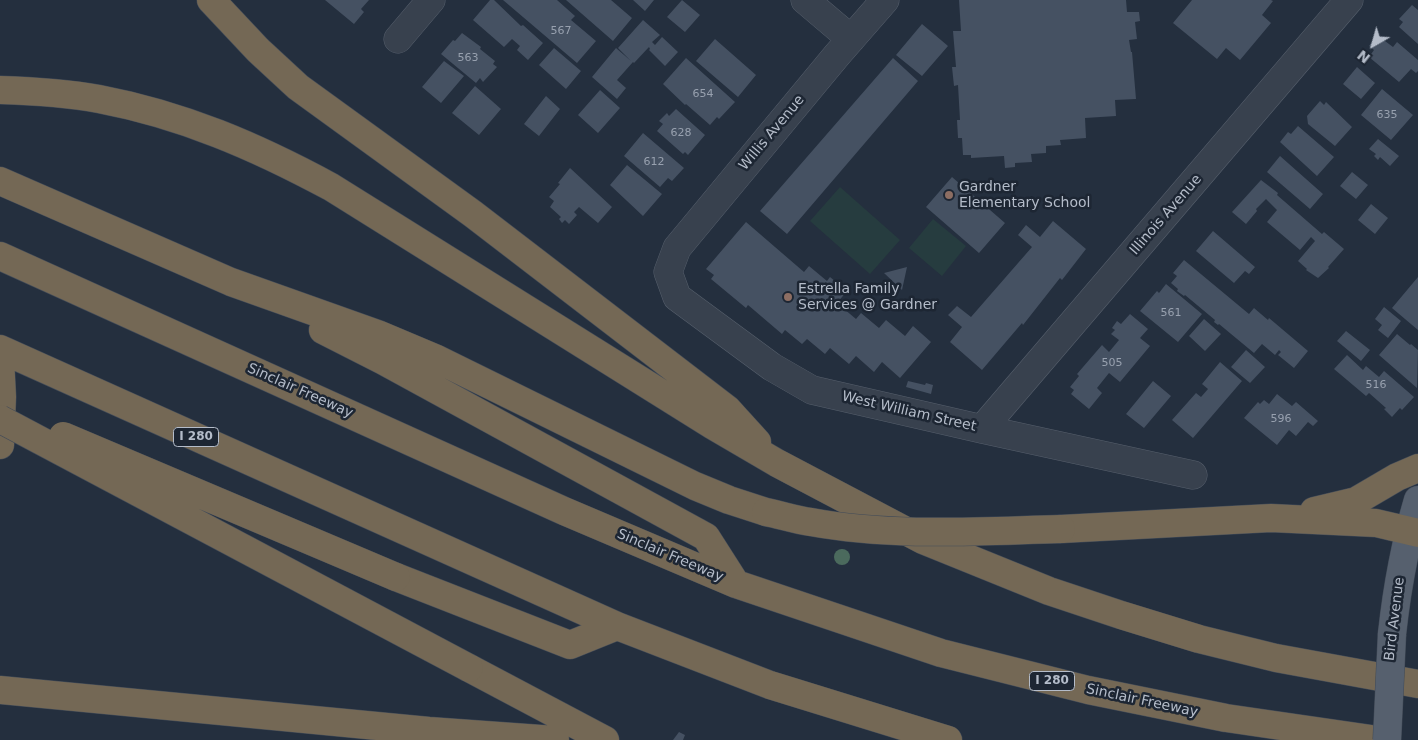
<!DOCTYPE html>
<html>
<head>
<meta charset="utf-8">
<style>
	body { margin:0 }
	#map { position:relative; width:1418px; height:740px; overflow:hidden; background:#242f3e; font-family:"DejaVu Sans",sans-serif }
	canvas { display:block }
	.north { position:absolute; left:1348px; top:20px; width:50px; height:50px; -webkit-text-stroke:4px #1d2633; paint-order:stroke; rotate:218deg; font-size:14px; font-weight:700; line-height:20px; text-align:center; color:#b4bcc9 }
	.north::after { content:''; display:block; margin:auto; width:18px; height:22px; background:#b4bcc9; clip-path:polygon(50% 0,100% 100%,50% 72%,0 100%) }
</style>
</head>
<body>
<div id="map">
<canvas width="1418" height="740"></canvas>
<div class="north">N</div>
</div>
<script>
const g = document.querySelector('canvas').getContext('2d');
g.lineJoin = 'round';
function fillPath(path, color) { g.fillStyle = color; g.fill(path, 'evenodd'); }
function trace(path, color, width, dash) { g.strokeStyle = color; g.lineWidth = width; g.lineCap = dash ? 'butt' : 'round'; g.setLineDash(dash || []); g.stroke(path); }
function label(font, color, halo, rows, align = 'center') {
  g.font = font + ' "DejaVu Sans",sans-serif'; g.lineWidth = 5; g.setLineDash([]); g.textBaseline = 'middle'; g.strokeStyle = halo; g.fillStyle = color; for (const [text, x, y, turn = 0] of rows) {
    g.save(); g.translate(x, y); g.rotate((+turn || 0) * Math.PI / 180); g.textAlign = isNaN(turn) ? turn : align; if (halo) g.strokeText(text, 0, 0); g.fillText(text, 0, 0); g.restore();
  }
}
fillPath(new Path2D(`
	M840,187L900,240L870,274L810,221Z
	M933,219L966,246L942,276L909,248Z`), '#263c3f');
fillPath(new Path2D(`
	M325,0H369L361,9L364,12L354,24Z
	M490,0H494L521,26L523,25L543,43L528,60L517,50L520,46L512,39L504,47L473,20Z
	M503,0H557L575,16L571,20L596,41L577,63Z
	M566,0H611L632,18L613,41Z
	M633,0H654L645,11Z
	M682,0L700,15L685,32L667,17Z
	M959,0H1126L1127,12H1139L1140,21L1135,22L1137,39L1129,40L1131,52H1132L1136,99L1115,100L1116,116L1085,118L1086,138L1060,140L1061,145L1046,146V153L1031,154L1032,162L1015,163V167L1005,168L1004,156L971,158V155H963L962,138H958L957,120H960L958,85L954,86L952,67H956L953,31H961Z
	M1192,0H1271L1273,1L1262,15L1271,23L1240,60L1226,48L1217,59L1173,23Z
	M1412,5L1418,10V44L1399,27L1403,22L1399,19Z
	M643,20L660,35L652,42L655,45L662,37L678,52L665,66L649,50L650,49L649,47L634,63L633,62L617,80L626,88L617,99L592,77L616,48L631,61L618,48Z
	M922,24L948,46L922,76L896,55Z
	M462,33L481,47L480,49L495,61L493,64L497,67L483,82L480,78L476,83L441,54L453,40L455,41Z
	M1377,35L1393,47L1397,42L1418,60V71L1416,73L1411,69L1399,82L1369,57L1374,50L1369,46Z
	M715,39L756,75L738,97L696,61Z
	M554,48L581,71L566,89L539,65Z
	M686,58L735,102L719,119L717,117L710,125L686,104L685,105L663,84Z
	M893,58L918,81L787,234L760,211Z
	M444,61L464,76L441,103L422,87Z
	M1357,67L1375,83L1361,99L1343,84Z
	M475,86L501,109L479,135L452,113Z
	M1382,89L1413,115L1391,140L1361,115Z
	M600,90L620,108L598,133L578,115Z
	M546,96L560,109L539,136L524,124Z
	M1320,101L1324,105L1326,102L1352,127L1335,146L1308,124L1307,116Z
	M676,109L705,135L688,155L685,152L683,154L657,131L663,124L659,121L667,113L669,116Z
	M1298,126L1334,157L1317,176L1280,142L1288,132L1291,134Z
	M643,133L684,168L672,181L668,178L660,187L624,156Z
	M1378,139L1399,156L1390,166L1380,157L1378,160L1374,156L1376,154L1369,149Z
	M1280,156L1323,194L1310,209L1267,172Z
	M627,165L662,194L643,216L610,185Z
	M570,168L612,207L598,223L579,207L574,212L577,215L569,224L565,220L562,223L559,219L561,217L550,207L554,201L549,197L560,184L558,183Z
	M1352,172L1368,185L1356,199L1340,186Z
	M952,177L1005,223L979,253L926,207Z
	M1261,180L1278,193L1277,195L1322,234L1324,232L1344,249L1328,267L1329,268L1318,278L1306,270L1307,269L1298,261L1315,241L1311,237L1300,250L1267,222L1277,210L1266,199L1256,209L1257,211L1246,224L1232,212Z
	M1371,204L1388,218L1375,234L1358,220Z
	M1053,221L1086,249L1062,280L1060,278L1023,325L1022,323L982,370L950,342L962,327L948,315L957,306L971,317L1032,247L1018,235L1026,225L1040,237Z
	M746,222L804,272L809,266L827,281L830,277L847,291L837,303L856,319L861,313L879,328L886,320L905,336L913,326L931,342L900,378L882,362L874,372L856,356L849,364L830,348L825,354L807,339L802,344L785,330L782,334L748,305L746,308L711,279L714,275L706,269Z
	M1213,231L1255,267L1249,274L1245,271L1234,283L1196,251Z
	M1184,260L1249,314L1254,308L1268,320L1269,318L1308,351L1294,368L1278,355L1281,352L1279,350L1275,355L1262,344L1254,353L1219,324L1218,325L1214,322L1215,320L1185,295L1184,296L1177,291L1178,289L1171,283L1177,276L1173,273Z
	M907,267L902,290L884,273Z
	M1418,277V330L1392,308Z
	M1166,284L1202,314L1178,342L1140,311L1157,291L1159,293Z
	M1384,307L1401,321L1388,338L1378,330L1382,325L1375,319Z
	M1130,314L1148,329L1140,338L1150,346L1120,382L1109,373L1097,388L1102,393L1089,409L1071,394L1074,390L1070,387L1079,376L1077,374L1102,345L1109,352L1119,340L1111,334L1115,330L1112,328L1117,321L1121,324Z
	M1204,319L1221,334L1205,351L1189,336Z
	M1346,331L1370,350L1361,361L1337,341Z
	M1397,334L1410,345L1411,344L1418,350L1417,388L1379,355Z
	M1246,350L1265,367L1250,383L1231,367Z
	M1347,355L1363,370L1366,366L1379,377L1384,371L1414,397L1402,410L1400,408L1392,417L1384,409L1386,408L1369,393L1366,396L1334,369Z
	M1220,362L1242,381L1193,438L1172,420L1196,393L1201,397L1208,389L1202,384Z
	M908,381L925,385L926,383L933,385L931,394L906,387Z
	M1153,381L1171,396L1144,428L1126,414Z
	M1277,394L1292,406L1296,402L1318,421L1313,426L1308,422L1296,436L1289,430L1277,445L1244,418L1258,402L1260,404L1264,400L1269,404Z
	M679,732L685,735L683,740H673Z`), '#455162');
const minor = new Path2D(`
	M805,0L851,39
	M885,0L837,55L677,248L668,272L677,297L772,367L812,390L982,429L1193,475
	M398,39L431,0
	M982,429L1349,0`);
const major = new Path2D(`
	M1392,634C1397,588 1405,544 1418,500`);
const highway = new Path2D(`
	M211,0L258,50L298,87L473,214L727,409L757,442
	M0,90C33,91 66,93 99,99C183,115 255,146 331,187L712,425L777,463L923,540L1049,591L1121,615L1199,639L1276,658L1418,684
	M0,181L231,282L380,335L437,359L695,486L729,500L766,512
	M0,256L564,511L736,584L941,653L1088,690L1226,718L1378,740
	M323,330L382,360L706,537L736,584
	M0,349L617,626L770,685L948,740
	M0,357L2,397L0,445
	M1314,511L1356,501L1397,477L1418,468
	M1061,529L1271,518L1376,523L1418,533
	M396,577L570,645L617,626
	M469,668L605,740
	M0,690L429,731L555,740`);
trace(minor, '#565f6c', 29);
trace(major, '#414a57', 29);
trace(highway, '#434c59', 29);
trace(minor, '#38414e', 28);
trace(major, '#56606e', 28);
trace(highway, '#746855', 28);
const majorBridge = new Path2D(`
	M1387,740L1392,634`);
const highwayBridge = new Path2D(`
	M0,419L469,668
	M63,436L396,577
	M766,512C781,515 796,520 811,522C893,537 978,531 1061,529`);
trace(majorBridge, '#414a57', 29, []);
trace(highwayBridge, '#434c59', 29, []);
trace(majorBridge, '#56606e', 28);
trace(highwayBridge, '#746855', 28);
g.fillStyle = '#4b6a5d';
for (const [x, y] of [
	[842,557]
]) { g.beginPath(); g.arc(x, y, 8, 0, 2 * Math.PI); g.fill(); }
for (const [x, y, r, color] of [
	[949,195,5,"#8d6e63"],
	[788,297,5,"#8d6e63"]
]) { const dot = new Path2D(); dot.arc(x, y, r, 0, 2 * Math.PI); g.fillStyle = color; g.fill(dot); trace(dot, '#1d2633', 2); }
label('11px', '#98a1af', null, [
	["567",561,31],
	["563",468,58],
	["654",703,94],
	["635",1387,115],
	["628",681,133],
	["612",654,162],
	["561",1171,313],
	["505",1112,363],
	["516",1376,385],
	["596",1281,419]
]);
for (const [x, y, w] of [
	[196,437,45],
	[1052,681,45]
]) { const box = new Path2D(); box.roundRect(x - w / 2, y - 9.5, w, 19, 4); g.fillStyle = '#1d2633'; g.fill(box); trace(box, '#b4bcc9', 1); }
label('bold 12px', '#b4bcc9', null, [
	["I 280",196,437],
	["I 280",1052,681]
]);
label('14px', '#b4bcc9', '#1d2633', [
	["Willis Avenue",772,133,-50],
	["Illinois Avenue",1166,215,-49],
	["Sinclair Freeway",300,391,24],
	["West William Street",909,412,13],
	["Sinclair Freeway",670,556,23],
	["Bird Avenue",1395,619,-83],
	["Sinclair Freeway",1142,701,12]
]);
label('14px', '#b4bcc9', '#1d2633', [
	["Gardner",959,187],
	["Elementary School",959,203],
	["Estrella Family",798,289],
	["Services @ Gardner",798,305]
], 'left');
</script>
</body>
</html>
